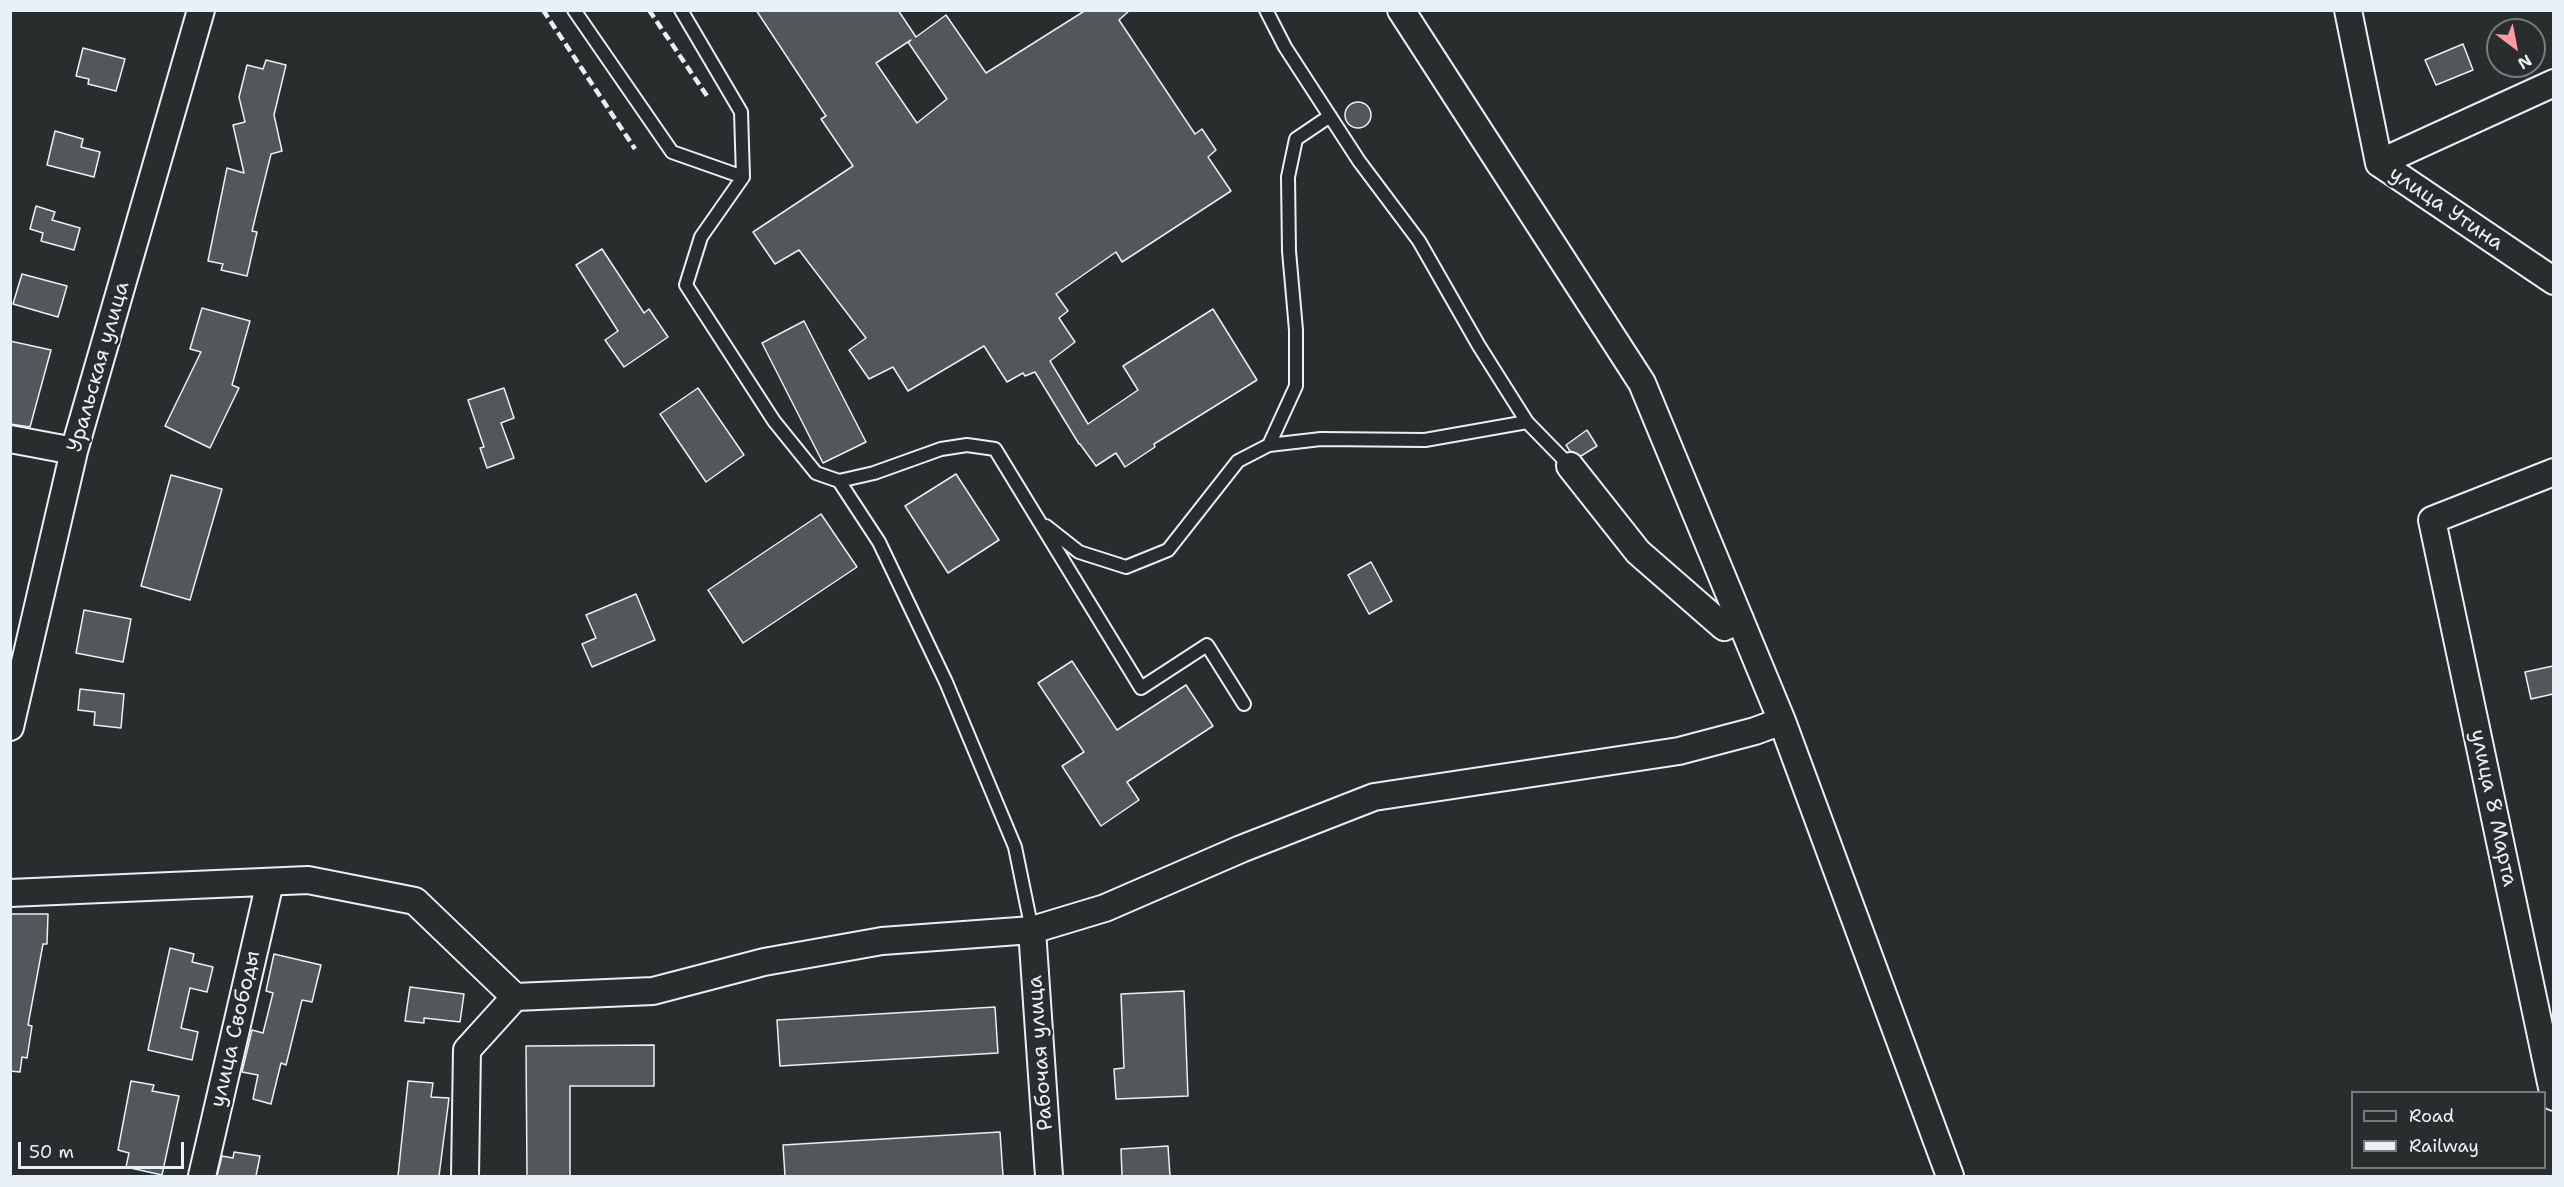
<!DOCTYPE html>
<html>
<head>
<meta charset="utf-8">
<style>
	body { margin:0 }
	#map { position:relative; width:2564px; height:1187px; overflow:hidden; background:#2a2d2e; font-family:"Shantell Sans",sans-serif }
	canvas { display:block }
	.frame { position:absolute; inset:0; border:12px solid #e8f1f8; pointer-events:none }
	.legend { position:absolute; left:2351px; top:1091px; width:195px; height:78px; box-sizing:border-box; background:#2a2d2e; border:2px solid #767b7f; margin:0; padding:8px 10px; list-style:none; font-size:18px; color:#e8f1f8 }
	.legend li { display:flex; align-items:center; gap:12px; height:30px }
	.legend b { width:30px; border:2px solid #767b7f }
	.north { position:absolute; left:2486px; top:18px; width:60px; height:60px; box-sizing:border-box; background:#2a2d2e; border:2px solid #767b7f; border-radius:50%; rotate:148deg; font-size:16px; font-weight:700; line-height:24px; text-align:center; color:#e8f1f8 }
	.north::after { content:''; display:block; margin:auto; width:21px; height:27px; background:#ff9aa2; clip-path:polygon(50% 0,100% 100%,50% 72%,0 100%) }
	.scale { position:absolute; left:18px; top:1142px; width:166px; height:27px; box-sizing:border-box; border:3px solid #e8f1f8; border-top:0; padding-left:8px; font-size:18px; line-height:21px; white-space:nowrap; color:#e8f1f8; -webkit-text-stroke:4px #2a2d2e; paint-order:stroke }
</style>
</head>
<body>
<div id="map">
<canvas width="2564" height="1187"></canvas>
<div class="frame"></div>
<ul class="legend">
<li><b style="height:8px;background:#2a2d2e"></b>Road</li>
<li><b style="height:8px;background:#e8f1f8"></b>Railway</li>
</ul>
<div class="north">N</div>
<div class="scale">50 m</div>
</div>
<script>
const g = document.querySelector('canvas').getContext('2d');
g.lineJoin = 'round';
function fillPath(path, color) { g.fillStyle = color; g.fill(path, 'evenodd'); }
function trace(path, color, width, dash) { g.strokeStyle = color; g.lineWidth = width; g.lineCap = dash ? 'butt' : 'round'; g.setLineDash(dash || []); g.stroke(path); }
function label(font, color, halo, rows, align = 'center') {
  g.font = font + ' "Shantell Sans",sans-serif'; g.lineWidth = 5; g.setLineDash([]); g.textBaseline = 'middle'; g.strokeStyle = halo; g.fillStyle = color; for (const [text, x, y, turn = 0] of rows) {
    g.save(); g.translate(x, y); g.rotate((+turn || 0) * Math.PI / 180); g.textAlign = isNaN(turn) ? turn : align; if (halo) g.strokeText(text, 0, 0); g.fillText(text, 0, 0); g.restore();
  }
}
const building = new Path2D(`
	M756,10H898L916,37L946,15L986,73L1086,10H1130L1119,20L1195,134L1202,129L1216,150L1208,157L1231,191L1122,262L1116,252L1056,294L1068,311L1059,318L1075,342L1050,361L1088,424L1138,390L1123,366L1213,309L1257,380L1154,444L1155,447L1125,467L1116,453L1096,466L1080,444H1079L1035,372L1025,376L1023,373L1007,382L984,346L908,391L893,367L869,379L849,350L866,338L799,250L775,264L753,232L853,166L821,119L826,116ZM911,40L908,42L947,99L917,123L876,63Z
	M2463,44L2473,70L2436,85L2425,60Z
	M83,48L125,59L116,91L88,84L89,79L76,76Z
	M266,60L286,65L274,115L282,151L271,154L252,231L257,232L247,276L221,270L223,264L208,261L227,168L244,173L233,125L245,122L239,97L247,65L263,69Z
	M1345 115a13 13 0 1 1 26 0a13 13 0 1 1-26 0Z
	M55,131L83,139L81,147L100,152L94,177L47,165Z
	M36,206L55,212L52,220L80,228L74,250L41,241L43,233L30,229Z
	M602,249L644,313L649,309L668,337L624,367L605,340L618,331L576,265Z
	M22,274L67,286L58,317L13,304Z
	M202,308L250,321L232,385L239,388L210,448L165,426L201,352L190,349Z
	M804,321L866,442L823,463L762,343Z
	M10,341L51,350L30,427L10,424Z
	M504,388L514,418L501,423L514,458L487,468L480,448L484,447L468,400Z
	M698,388L744,455L706,482L660,414Z
	M1587,430L1597,446L1581,456L1570,451L1566,445Z
	M956,474L999,540L948,573L905,506Z
	M171,475L222,489L190,600L141,586Z
	M821,514L857,567L743,643L708,590Z
	M1371,562L1392,601L1369,614L1348,575Z
	M636,594L655,640L592,667L582,644L596,638L586,615Z
	M84,610L131,619L123,662L76,653Z
	M1072,661L1117,730L1186,685L1213,726L1127,782L1139,800L1101,826L1062,766L1084,752L1038,683Z
	M2553,666V694L2531,699L2525,672Z
	M80,689L124,694L121,728L94,725L95,712L78,710Z
	M10,914H48L47,944H43L28,1025L32,1026L27,1058L22,1057L20,1072L10,1071Z
	M170,948L194,954L192,962L213,967L207,992L190,988L181,1028L198,1032L192,1060L148,1050Z
	M274,954L321,965L312,1002L302,1000L286,1065L281,1063L271,1104L253,1099L258,1075L242,1072L252,1030L263,1033L273,993L266,991Z
	M410,987L464,994L460,1022L424,1018V1023L405,1021Z
	M1184,991L1188,1096L1116,1099L1114,1069L1124,1068L1121,994Z
	M995,1007L998,1053L780,1066L777,1020Z
	M654,1045V1086H570V1176H527L526,1046Z
	M131,1081L154,1085L152,1091L179,1096L162,1175L126,1167L129,1153L118,1150Z
	M408,1081L433,1083L431,1097L449,1098L439,1176H398Z
	M1000,1132L1003,1176H785L783,1145Z
	M1168,1146L1170,1176H1122L1121,1149Z
	M234,1152L260,1156L256,1176H217L222,1156L233,1158Z`);
fillPath(building, '#535759');
trace(building, '#e8f1f8', 1.5);
const service = new Path2D(`
	M574,10L672,152L743,177
	M681,10L741,112L743,177L701,237L686,285L774,421L816,473L839,481L874,473L941,449L967,445L995,449L1141,688L1207,645L1244,704
	M1266,10L1285,47L1359,161L1419,241L1479,346L1527,422L1570,466
	M1269,445L1296,386V330L1289,251L1288,177L1296,139L1330,116
	M839,481L879,542L946,682L1015,847L1032,930
	M1046,526L1079,552L1126,567L1168,550L1238,461L1269,445L1321,439L1425,440L1527,422`);
const minor = new Path2D(`
	M1401,10L1642,383L1782,721L1950,1176
	M2348,10L2379,163L2554,281
	M2379,163L2554,83
	M10,439L74,451
	M1570,466L1638,552L1724,627L1740,619
	M2554,472L2432,520L2554,1097
	M10,727L74,451L201,10
	M10,893L308,880L415,901L515,997L653,991L764,962L882,941L1032,930L1105,908L1241,849L1374,797L1679,751L1755,731L1782,721
	M1032,930L1049,1176
	M202,1176L270,882
	M465,1176L467,1050L515,997`);
trace(service, '#e8f1f8', 16);
trace(minor, '#e8f1f8', 30);
trace(service, '#2a2d2e', 12);
trace(minor, '#2a2d2e', 26);
trace(new Path2D(`
	M543,10L635,149
	M649,10L707,96`), '#e8f1f8', 4.5, [9, 4.5]);
label('21px', '#e8f1f8', '#2a2d2e', [
	["улица Утина",2446,209,34],
	["Уральская улица",99,367,-74],
	["улица 8 Марта",2493,808,78],
	["улица Свободы",236,1029,-77],
	["Рабочая улица",1041,1053,-94]
]);
</script>
</body>
</html>
